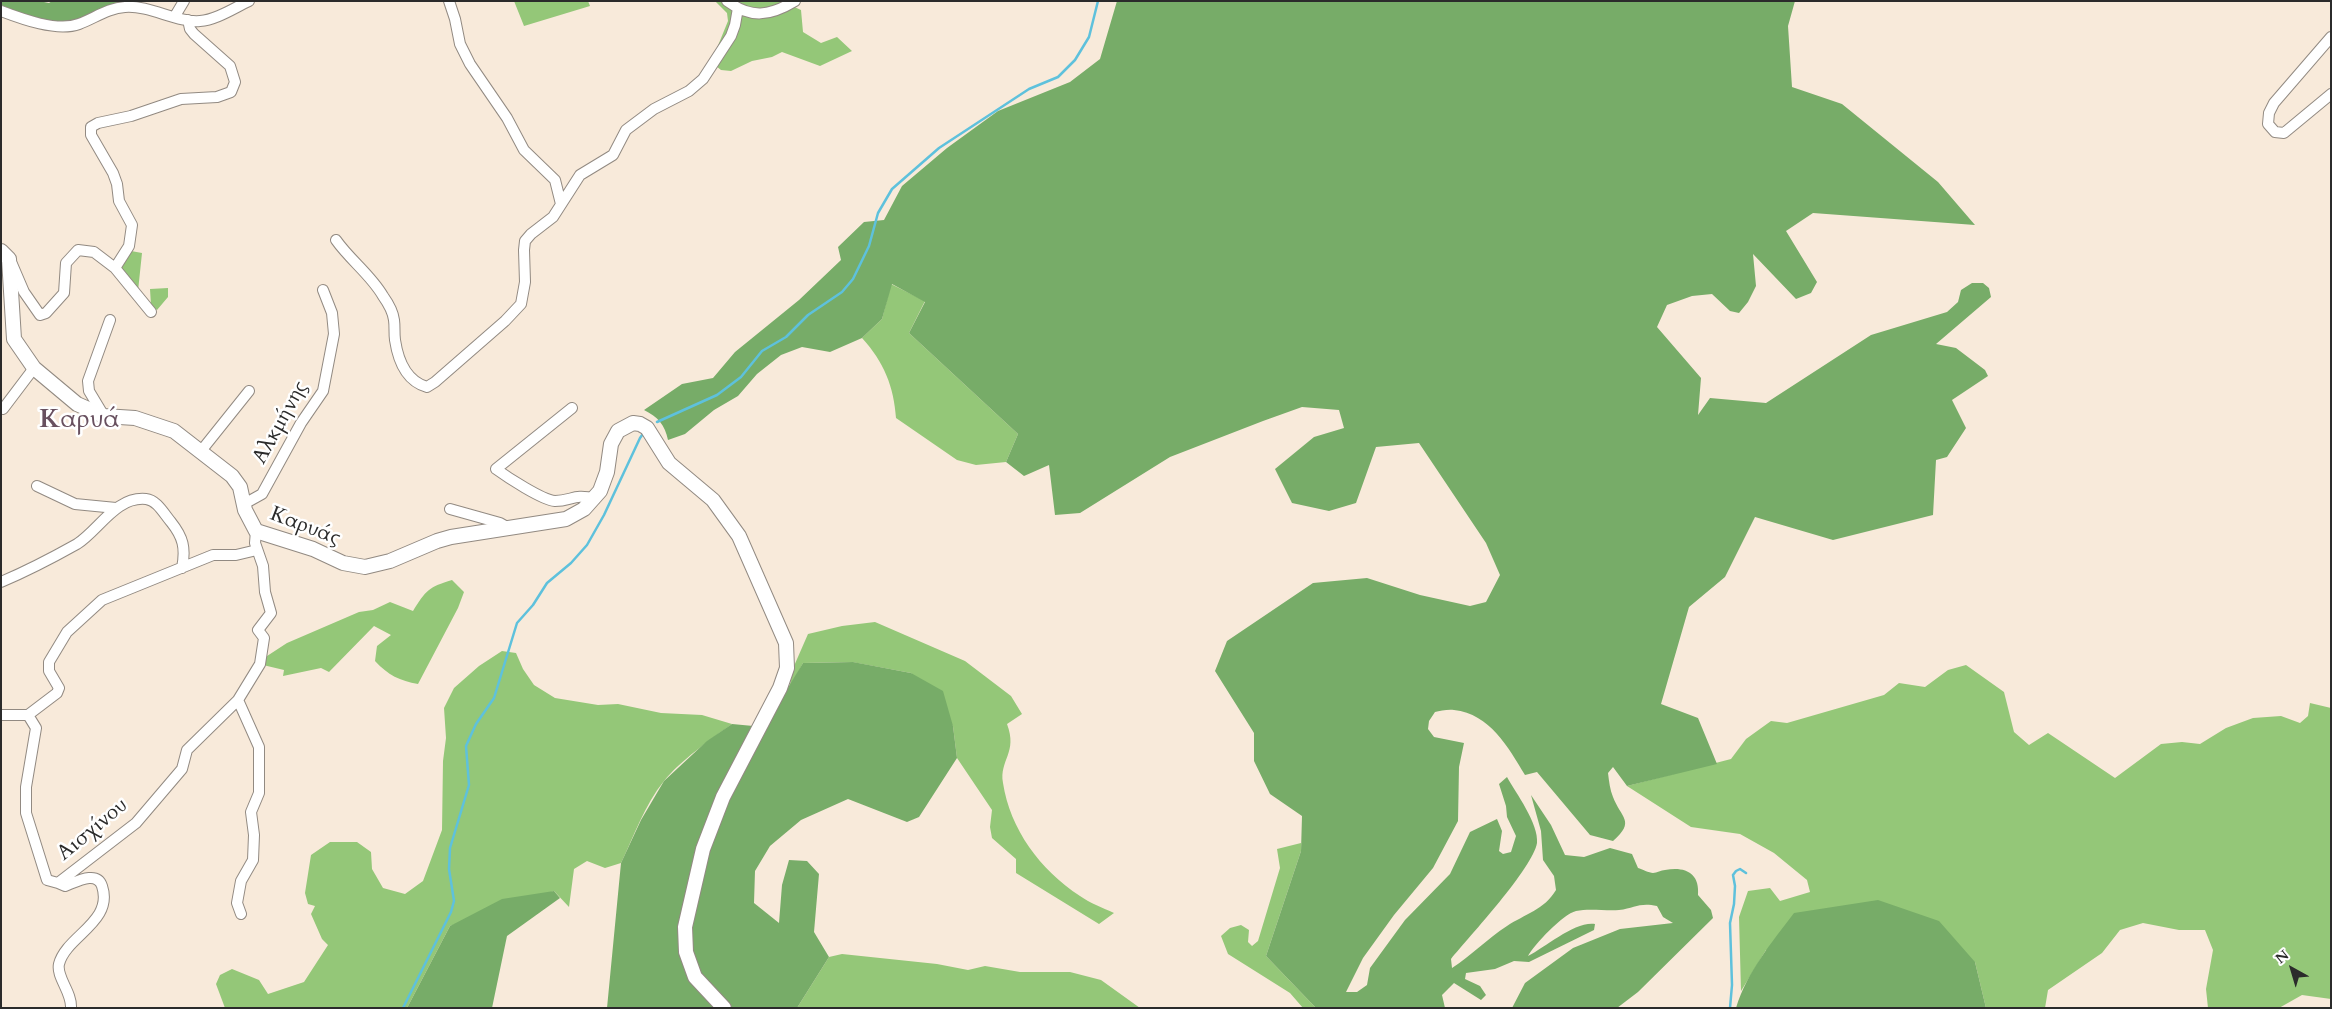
<!DOCTYPE html>
<html>
<head>
<meta charset="utf-8">
<style>
	body { margin:0 }
	#map { position:relative; width:2332px; height:1009px; overflow:hidden; background:#f8eada; font-family:Cardo,serif }
	canvas { display:block }
	.frame { position:absolute; inset:0; border:2px solid #2b2b2b; pointer-events:none }
	.north { position:absolute; left:2267px; top:944px; width:50px; height:50px; -webkit-text-stroke:4px #fff; paint-order:stroke; rotate:321deg; font-size:14px; font-weight:700; line-height:20px; text-align:center; color:#2b2b2b }
	.north::after { content:''; display:block; margin:auto; width:18px; height:22px; background:#2b2b2b; clip-path:polygon(50% 0,100% 100%,50% 72%,0 100%) }
</style>
</head>
<body>
<div id="map">
<canvas width="2332" height="1009"></canvas>
<div class="frame"></div>
<div class="north">N</div>
</div>
<script>
const g = document.querySelector('canvas').getContext('2d');
g.lineJoin = 'round';
function fillPath(path, color) { g.fillStyle = color; g.fill(path, 'evenodd'); }
function trace(path, color, width, dash) { g.strokeStyle = color; g.lineWidth = width; g.lineCap = dash ? 'butt' : 'round'; g.setLineDash(dash || []); g.stroke(path); }
function label(font, color, halo, rows, align = 'center') {
  g.font = font + ' Cardo,serif'; g.lineWidth = 5; g.setLineDash([]); g.textBaseline = 'middle'; g.strokeStyle = halo; g.fillStyle = color; for (const [text, x, y, turn = 0] of rows) {
    g.save(); g.translate(x, y); g.rotate((+turn || 0) * Math.PI / 180); g.textAlign = isNaN(turn) ? turn : align; if (halo) g.strokeText(text, 0, 0); g.fillText(text, 0, 0); g.restore();
  }
}
fillPath(new Path2D(`
	M514,1H588L590,6L524,26Z
	M715,1H781L801,10L803,32L821,43L837,37L852,51L820,66L782,52L772,57L752,61L731,71L721,70L716,66L715,53L728,21L727,13Z
	M131,251L142,253L138,291L119,270Z
	M891,284L925,301L909,333L1018,434L1006,462L976,465L957,460L896,418C894,387 884,362 862,338L882,319Z
	M168,288V297L157,310L151,305L150,289Z
	M452,580L464,592L458,608L418,684C400,681 388,675 375,661L377,646L391,635L374,626L329,672L321,668L283,676L284,670L263,665L264,658L287,643L359,612L373,610L390,602L413,611C426,590 429,587 452,580Z
	M875,622L965,661L1011,696L1022,714L1007,724C1018,753 999,760 1003,783C1010,829 1040,870 1080,896C1090,903 1103,908 1114,913L1099,924L1016,873V859L992,838L990,827L992,810L957,758L953,726L911,673L852,662L803,663L789,689L794,666L808,634L842,626Z
	M502,651L516,653L523,669L534,685L555,698L598,705L618,704L661,713L702,715L732,724C711,739 680,761 664,781C645,804 634,836 621,863L605,868L587,861L574,869L569,907L554,891L450,926L407,1008H225L216,984L220,975L232,969L259,980L268,994L304,982L328,945L322,939L311,914L315,906L308,904L305,893L311,855L330,842H357L371,852L372,869L383,888L405,894L423,881L442,830L443,761L446,738L444,708L454,688L479,666Z
	M1966,665L2004,692L2014,732L2029,745L2048,733L2115,778L2161,744L2182,742L2200,744L2226,728L2253,718L2281,716L2300,723L2308,716L2310,703L2331,708V999L2302,995L2279,1008H2208L2206,989L2213,950L2205,930H2179L2143,923L2120,930L2102,953L2048,990L2045,1008H1986L1975,962L1766,950L1741,991L1739,917L1748,891L1770,888L1780,901L1810,892L1807,880L1774,853L1740,834L1691,827L1627,786L1731,759L1746,739L1771,721L1787,723L1884,695L1899,683L1925,687L1948,670Z
	M1301,843V851L1266,956L1316,1008H1303L1290,993L1228,954L1221,936L1230,928L1241,925L1249,930L1248,942L1252,946L1258,941L1280,868L1277,849Z
	M842,954L937,964L968,970L985,966L1020,972H1070L1101,980L1140,1008H797L829,957Z`), '#94c778');
fillPath(new Path2D(`
	M1,1H39L49,3L52,1H123V5L80,22L46,23L1,5Z
	M1117,1H1795L1788,26L1792,87L1842,104L1938,182L1975,225L1813,213L1786,231L1817,282L1811,293L1796,299L1753,254L1756,286L1748,302L1739,313L1730,311L1712,294L1692,296L1667,305L1657,327L1701,378L1698,415L1710,398L1766,403L1871,335L1947,312L1958,302L1961,290L1972,283H1983L1989,288L1991,297L1936,344L1956,348L1985,370L1988,376L1952,400L1966,428L1947,457L1936,460L1933,515L1833,540L1755,517L1725,577L1689,607L1661,704L1698,718L1717,764L1627,786L1613,767L1608,773C1609,781 1610,790 1613,797C1621,818 1636,821 1613,841L1590,835L1537,772L1525,775C1508,747 1490,714 1454,710C1448,709 1440,711 1435,712L1429,721L1428,729L1434,737L1464,743L1459,767L1458,821L1433,868L1394,915L1363,958L1346,992H1357L1367,985L1370,968L1405,920L1450,874L1470,832L1497,819L1502,831L1499,851L1503,854L1511,852L1516,836L1507,817L1506,806L1499,784L1507,777C1516,793 1539,824 1537,843C1533,868 1469,937 1451,959L1452,968C1471,956 1488,938 1507,926C1525,914 1544,910 1556,890L1554,876L1543,860L1541,831L1531,795L1551,825L1565,855L1584,857L1610,848L1632,854L1638,868C1642,869 1649,873 1653,873C1657,873 1661,870 1665,870C1685,866 1700,873 1698,895L1711,910L1713,918L1638,992L1617,1008H1512L1525,983L1573,948L1620,929L1673,923L1663,917L1657,906C1640,902 1635,908 1619,910C1605,911 1589,908 1576,911C1563,914 1534,945 1528,956C1546,947 1575,921 1595,924L1594,930L1529,962L1514,961L1495,969L1466,973L1465,979L1480,986L1486,995L1481,1000L1454,983L1442,995L1445,1008H1316L1266,956L1301,851L1302,816L1270,794L1254,761V733L1215,671L1227,641L1313,583L1367,578L1420,595L1470,606L1486,602L1500,575L1486,543L1419,443L1376,447L1356,503L1329,511L1292,503L1275,469L1314,437L1344,428L1339,410L1302,407L1263,421L1170,457L1080,513L1055,515L1049,465L1024,476L1006,462L1018,434L909,333L925,302L892,284L882,319L862,338L830,352L802,347L781,355L757,374L738,396L714,410L685,434L668,440C665,425 658,417 644,410L682,384L713,378L735,352L799,300L841,260L838,247L864,222L884,220L902,186L947,148L998,111L1070,82L1100,59Z
	M853,662L911,673L943,691L953,726L957,758L919,817L907,822L848,799L801,820L770,846L755,871L754,903L779,923L782,885L789,860L807,861L819,874L814,932L829,957L797,1008H607L621,863L641,820L664,781L707,741L732,724L764,727L803,663Z
	M554,891L560,898L507,936L492,1008H407L450,926L502,899Z
	M1878,900L1939,921L1975,962L1986,1008H1736C1747,972 1772,942 1794,913Z`), '#77ac68');
trace(new Path2D(`
	M657,422L717,395L741,377L762,351L786,337L808,315L842,292L853,279L869,246L878,213L892,189L939,148L1029,89L1058,77L1075,60L1089,37L1098,1
	M403,1008L451,912L454,901L449,869L450,848L469,785L466,746L476,724L494,698L517,623L533,605L547,583L571,563L587,545L604,515L640,438L645,431
	M1730,1008L1732,985L1730,923L1734,904L1735,886L1733,875L1736,871L1740,869L1746,873`), '#5ec1dc', 2.5);
const street = new Path2D(`
	M449,1L455,19L460,44L470,64L507,118L524,150L555,180L561,204
	M727,1C751,19 770,16 795,1
	M1,11C22,19 57,32 79,24C95,18 108,8 125,7C150,5 177,23 200,21C216,20 234,8 249,1
	M175,16L184,1
	M2331,37L2274,103L2269,113L2268,124L2275,132L2284,133L2331,94
	M336,240C350,260 371,275 383,296C388,303 393,312 394,320C395,327 394,333 395,340C398,360 406,381 427,387L435,382L505,321L521,304L525,282L524,250L525,241L531,234L553,217L580,175L613,155L626,130L654,109L689,91L703,79L731,36L735,25L738,8
	M12,264L24,292L40,315L46,313L64,293L66,263L78,250L94,252L115,268L151,312
	M115,268L129,246L132,225L119,201L117,184L113,173L91,135V127L98,123L131,116L181,99L217,97L231,92L235,82L230,66L194,34L190,29L188,20
	M572,408L496,469C507,477 542,500 555,501C572,501 574,493 595,499
	M3,409L34,368
	M104,416L89,391L88,381L110,320
	M201,451L249,391
	M37,486L75,504L116,508
	M244,504L262,494L301,423L323,391L334,334L332,313L323,290
	M450,509L500,523L507,527
	M1,582C27,571 52,558 77,544C99,530 116,496 146,499C157,500 164,514 171,522C183,537 186,548 182,568
	M238,700L259,747V793L251,812L254,835L253,860L241,881L237,903L241,914
	M1,715H28L36,728L26,787V813L47,880L58,883L136,823L182,769L187,750L238,700L260,664L264,638L258,630L271,613L265,592L263,566L255,543L256,531
	M28,715L57,693L59,688L49,671V662L67,632L102,600L213,555H236L257,550
	M58,883L65,886C76,882 97,870 102,886C114,922 66,936 59,964C56,977 72,992 71,1008`);
const secondary = new Path2D(`
	M1,251L9,259L14,339L34,368L77,404L104,416L135,418L174,431L232,476L240,487L245,510L256,531L313,549L343,563L365,567L390,561L437,541L451,537L566,519L584,509L600,491L607,472L611,444L618,431L633,423L640,424L647,428L669,463L713,500L739,536L786,643L787,668L780,688L723,797L703,849L685,927L686,952L695,977L724,1008`);
trace(street, '#928a82', 12);
trace(secondary, '#928a82', 16);
trace(street, '#fff', 10);
trace(secondary, '#fff', 14);
label('21px', '#2b2b2b', '#fff', [
	["Αλκμήνης",281,423,-61],
	["Καρυάς",305,527,21],
	["Αισχίνου",93,830,-40]
]);
label('bold 26px', '#68505f', '#fff', [
	["Καρυά",80,421]
]);
</script>
</body>
</html>
